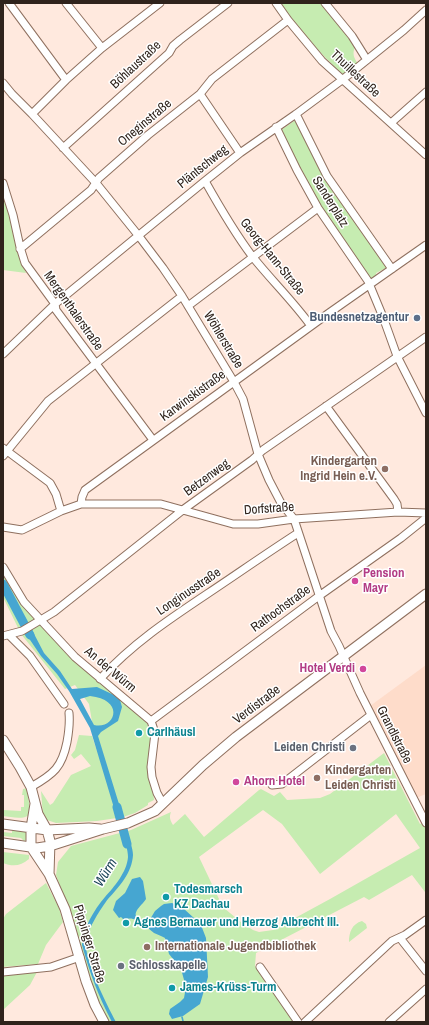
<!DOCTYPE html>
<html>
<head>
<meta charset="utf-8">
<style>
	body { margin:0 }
	#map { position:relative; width:429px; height:1025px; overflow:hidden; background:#ffe9de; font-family:"Archivo Narrow",sans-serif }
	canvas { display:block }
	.frame { position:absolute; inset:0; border:4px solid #2f231c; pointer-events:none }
</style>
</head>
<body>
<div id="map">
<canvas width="429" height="1025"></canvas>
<div class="frame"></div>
</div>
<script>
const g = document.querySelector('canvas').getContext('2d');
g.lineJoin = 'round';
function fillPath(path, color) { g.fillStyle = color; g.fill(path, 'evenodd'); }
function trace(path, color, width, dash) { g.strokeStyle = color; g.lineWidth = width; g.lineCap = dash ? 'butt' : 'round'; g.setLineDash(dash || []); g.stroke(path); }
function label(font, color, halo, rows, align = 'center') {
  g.font = font + ' "Archivo Narrow",sans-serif'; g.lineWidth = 3; g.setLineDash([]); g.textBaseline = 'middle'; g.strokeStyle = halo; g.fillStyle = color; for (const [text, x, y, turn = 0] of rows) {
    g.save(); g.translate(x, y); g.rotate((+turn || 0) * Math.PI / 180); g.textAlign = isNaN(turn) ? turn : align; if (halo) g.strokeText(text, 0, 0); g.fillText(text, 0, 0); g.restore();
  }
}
fillPath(new Path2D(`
	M426,665V794L416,798L370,706Z`), '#fedcca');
fillPath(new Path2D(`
	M282,3H322L350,38L355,47C352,54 354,58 358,64L344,74H342C320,53 299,30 282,5Z
	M297,119L310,148L386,264V268L376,273L377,276L373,279L368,278L323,212L300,170L281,130Z
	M3,187C12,216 14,246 26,273L3,270Z
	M3,575L47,633L73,660L145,719C157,739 147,760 150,781C151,788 154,794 154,800L148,803V805L135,813L123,817L122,815L117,816V818L97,821L56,823L47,820L43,816L41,791L50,805L53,803L71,775L91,766L81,754L74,759L71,755L75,750L79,735L92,736L97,751L89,704L75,685L65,689L21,634L3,597Z
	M384,753L420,824L426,821V891L425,892L412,875L369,900L364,897L256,953L255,966L266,982L276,986L301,1022H108L91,987L75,926L56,875L58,862L71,846L131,830L171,812C169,817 170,820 173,825L185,814L204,837L259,790L261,789L274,796L280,792L287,800L320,798L330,794ZM263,810L282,824L320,874L396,814L420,848L330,899L273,930L259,932L253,930L242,923L224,908L219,899L199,857Z
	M27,788L29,803V815C23,820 11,817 3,816V810L21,811V807H24V795H22L23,789Z
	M12,830L27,832L26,840L24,841L21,838L3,836V832L12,833Z
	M3,852L29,855V859C21,866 13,867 3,863Z
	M46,883L59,908L63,922L46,945L38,964L3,967V919L6,914Z
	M362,921L366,924L367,928L349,942C349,932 352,924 362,921Z
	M37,972L30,985L3,1010V975Z`), '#c6ecb1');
fillPath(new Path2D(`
	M32,630L44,653L60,671L72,689L97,687L114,695L120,700L122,707L118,721L101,732L98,736L123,817L117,818L90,728L69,691L57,674L41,656L26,634ZM90,696C126,700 115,730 94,725L80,699Z
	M127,832C129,839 133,848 133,855C132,873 119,887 108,899C101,908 88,929 86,940C83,958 107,1005 116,1022H112C98,995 90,974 82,945C83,928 94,910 105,897C114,887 127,872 128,857C128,850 125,841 123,833Z
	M140,877L143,881L146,899C141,907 128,914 142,922L149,921L155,911L161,906L164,904L172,903L183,908L195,919L201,925L206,938L208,977L200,1004L183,1016L172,1019L169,1014L170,1009L180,1002L184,998L186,987L181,969L169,954L165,938C162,936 158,935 154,933C149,929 139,920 133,919C130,918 126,919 123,919L121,917L119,918L113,910L116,901L125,893L132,879Z`), '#46a6d1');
trace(new Path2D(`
	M182,1017L183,1021`), '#46a6d1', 1.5);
trace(new Path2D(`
	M3,584L30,635
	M117,807L127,844`), '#46a6d1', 9);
const minor = new Path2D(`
	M9,3L66,80
	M66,3L102,48
	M276,3L288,20L322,61L426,155
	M325,3L352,36L367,60
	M3,83L12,94L32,114L96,183L138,235L163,268L182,296L234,382L243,399L258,454L269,480L281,503L294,519L331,631L339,646L360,693L426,823
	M200,94L240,153
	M32,114L66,80L102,48L160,3
	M296,114L327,176L392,269
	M391,123L426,92
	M276,127L297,170L318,208L368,281L383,317L397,356L426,413
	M63,148L169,53L173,46L180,40L228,3
	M205,181C219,206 234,232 252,256C271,280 293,301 311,326
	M3,183L13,215L20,247L25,263L55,304L56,310L153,440
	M20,249L91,190L99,178L148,135L200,94L212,79L288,20
	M188,306L318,208
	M3,354L55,304L205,181L240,153L296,114L342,80L404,30L426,10
	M326,406L394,499L397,504L398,512
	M3,448L50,483L56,494L61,511
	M3,456L48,401L182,296
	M81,504L82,497L85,490L329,313L426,245
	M3,527L22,530L61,511L81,504H161L233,524H258L294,519L398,512L426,513
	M3,567L24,602L75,657L151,721L155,733L151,767L152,777L157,793L163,804
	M9,635L30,656L64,704
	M3,636L22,631L54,612L184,509L252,460L263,450L426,337
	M100,679C132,644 168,620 207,594C237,574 267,553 298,533
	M151,721L319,596L401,538L426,518
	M272,785L282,784L371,715
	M31,787C54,774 62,767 67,742C69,731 70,724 69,713
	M400,938L426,971
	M260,967L298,1022
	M3,972L51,967L80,957
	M305,1022L392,941L405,935L426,920
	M389,1022L426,989`);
const major = new Path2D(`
	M3,740L20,767L31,787L38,814L47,830L50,841L49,874
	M35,804L31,828V847L49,874L65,909L86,981L95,1005L104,1022
	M3,824L47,830L89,828L100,829
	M3,843L37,848L50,846L103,829L128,823L155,811L203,765L236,737L426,594`);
trace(minor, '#8f705f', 9);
trace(major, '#8f705f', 11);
trace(minor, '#fff', 7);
trace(major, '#fff', 9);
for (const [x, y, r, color] of [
	[417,318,4,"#5c6f8a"],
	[385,469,4,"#8d6e63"],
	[355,581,4,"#d1479c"],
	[363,669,4,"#d1479c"],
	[139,733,4,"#0f9aa8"],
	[353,748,4,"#6b7280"],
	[317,778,4,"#8d6e63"],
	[236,782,4,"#d1479c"],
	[166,897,4,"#0f9aa8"],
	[126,923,4,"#0f9aa8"],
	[147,947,4,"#8d6e63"],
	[121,966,4,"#6b7280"],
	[172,988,4,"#0f9aa8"]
]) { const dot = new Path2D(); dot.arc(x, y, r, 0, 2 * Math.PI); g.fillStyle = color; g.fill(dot); trace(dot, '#fff', 1.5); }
label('13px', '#2f231c', '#fff', [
	["Böhlaustraße",136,65,-43],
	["Thuillestraße",355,74,43],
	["Oneginstraße",145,123,-40],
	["Pläntschweg",203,167,-39],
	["Sanderplatz",330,202,58],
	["Georg-Hann-Straße",272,257,51],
	["Mergenthalerstraße",73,311,55],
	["Wöhlerstraße",223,340,59],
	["Karwinskistraße",193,396,-36],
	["Betzenweg",207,478,-36],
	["Dorfstraße",269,509,-4],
	["Longinusstraße",189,592,-34],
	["Rathochstraße",281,609,-36],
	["An der Würm",110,670,40],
	["Verdistraße",257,705,-37],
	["Grandlstraße",394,735,63],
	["Pippinger Straße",89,944,73]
]);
label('bold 13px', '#4e5e75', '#fff', [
	["Bundesnetzagentur",409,318]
], 'right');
label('bold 13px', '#785e54', '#fff', [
	["Kindergarten",377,462,"right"],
	["Ingrid Hein e.V.",377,477,"right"],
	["Kindergarten",325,771],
	["Leiden Christi",325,786],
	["Internationale Jugendbibliothek",155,947]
], 'left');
label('bold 13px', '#b23c85', '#fff', [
	["Pension",363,574],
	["Mayr",363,589],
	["Hotel Verdi",355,669,"right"],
	["Ahorn Hotel",244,782]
], 'left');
label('bold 13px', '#0d838f', '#fff', [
	["Carlhäusl",147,733],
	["Todesmarsch",174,890],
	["KZ Dachau",174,905],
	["Agnes Bernauer und Herzog Albrecht III.",134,923],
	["James-Krüss-Turm",180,988]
], 'left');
label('bold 13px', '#5b616d', '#fff', [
	["Leiden Christi",345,748],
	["Schlosskapelle",129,966,"left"]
], 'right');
label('italic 14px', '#1d4659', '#fff', [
	["Würm",106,873,-58]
]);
</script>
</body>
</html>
